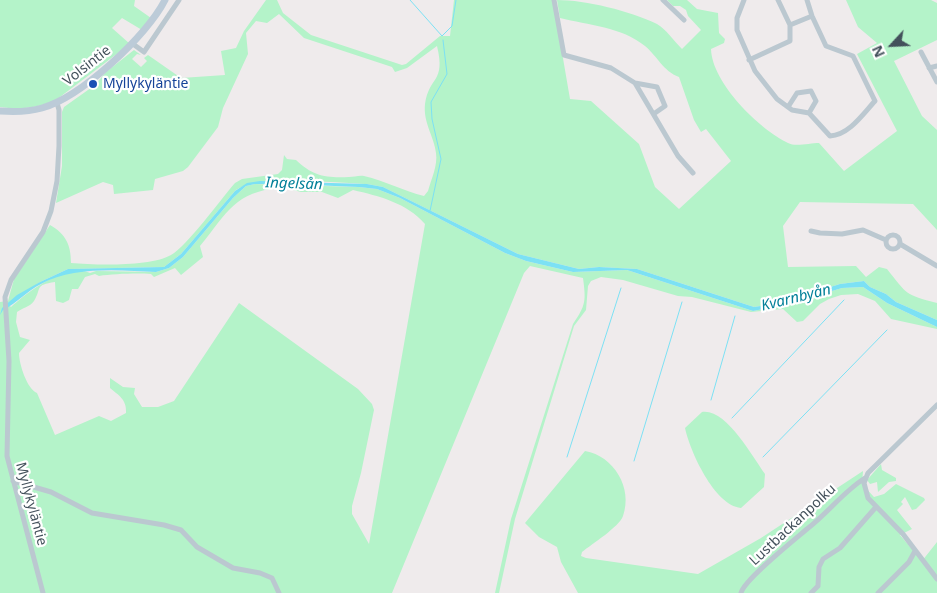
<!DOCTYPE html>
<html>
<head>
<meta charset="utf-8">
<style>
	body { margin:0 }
	#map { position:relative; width:937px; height:593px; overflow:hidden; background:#efebec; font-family:"Noto Sans",sans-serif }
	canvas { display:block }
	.north { position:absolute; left:867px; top:20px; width:50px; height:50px; -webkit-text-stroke:4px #fff; paint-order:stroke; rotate:245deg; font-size:14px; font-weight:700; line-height:20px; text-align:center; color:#43515b }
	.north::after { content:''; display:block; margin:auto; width:18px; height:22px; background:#43515b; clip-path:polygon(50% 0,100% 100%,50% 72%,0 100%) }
</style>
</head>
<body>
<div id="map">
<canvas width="937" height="593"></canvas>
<div class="north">N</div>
</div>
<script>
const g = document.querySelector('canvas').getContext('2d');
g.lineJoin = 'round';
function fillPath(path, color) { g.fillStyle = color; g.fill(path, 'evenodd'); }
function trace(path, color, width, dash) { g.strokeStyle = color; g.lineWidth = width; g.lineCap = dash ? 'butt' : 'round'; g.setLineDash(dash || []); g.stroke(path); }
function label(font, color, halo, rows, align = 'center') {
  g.font = font + ' "Noto Sans",sans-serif'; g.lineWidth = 4.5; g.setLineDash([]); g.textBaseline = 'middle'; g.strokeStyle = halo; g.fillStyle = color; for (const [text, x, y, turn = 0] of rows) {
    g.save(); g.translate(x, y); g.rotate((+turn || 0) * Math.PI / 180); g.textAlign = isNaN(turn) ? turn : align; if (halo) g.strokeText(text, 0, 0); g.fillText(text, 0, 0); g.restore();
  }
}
fillPath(new Path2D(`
	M0,0H135L134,6L151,18L142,30L122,18L112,28L130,44L56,100C38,108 20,110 0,107Z
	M266,0H277L283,13L311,35L402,65L406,64L440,36H450L454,0H553L570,99L591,101L639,144L655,187L679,209L731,161L706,129L701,132L694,120L679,77C663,71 658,57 645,46C622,27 588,25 560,18L557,0C586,0 630,11 657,24C666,29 674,41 682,49L701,30L688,16L686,10L680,6H673L667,0H687L697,9L718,13L719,33L725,39L724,43L711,49C712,83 759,129 788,143C795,147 810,143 819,143L844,171L897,131L857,54L877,43L858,27L846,0H931L937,3V40L894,61L922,116L937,130V230L913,204L800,202L783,226L788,267L856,266L866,277L879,267L887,269C907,294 905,295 937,303V320L896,302L886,294L870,287L864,281L840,284L780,303L754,307L637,269L599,267L579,269L518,254L383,187L367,184C339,183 254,174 235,191L181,254L164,267L68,269L40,282L8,304L11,307C27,292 67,262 90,273L96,271L156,272L169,268L183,257L233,198L246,186L255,184L359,187L377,189L400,198L505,253L526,261L573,272L627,270L753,311L789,304L842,288L863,287L887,303L937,327V329L891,319L875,301L858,294L841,295L829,299L820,304L803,321L797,322L783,309L751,312L692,297L678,296L623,280L601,277L591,281L588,286L586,310L574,326L515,519L499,593H495L511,519L573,324C586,305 586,301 583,278L530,266L524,273L392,593H0V302L8,301L14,279L50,225C66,234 71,245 71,263C95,265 150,267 171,255C187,246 221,199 235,183L242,179L278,174L282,170L284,155L287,159L296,160C313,176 325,178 349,177C354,177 359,175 364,176C385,181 404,191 424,196L428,191C431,180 438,165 436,153C434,136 423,123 425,104C429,76 446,83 437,46L407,68L395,72L392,67L304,38L279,14L267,23L256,21L246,33L248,54L223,108L218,127L188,167L183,171L155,179L153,190L114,194L113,185L103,182L56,203L62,166V112L64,107L95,85L106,72L134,50L141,55L137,54L132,59L141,67L147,61L144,58L148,55L181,78L225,75L221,51L236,48L244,31ZM282,187L301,192H322L338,198L353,190C379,196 407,203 425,224L369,544L352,514V506L361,473L374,410L372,404L358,389L239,303L174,401L158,407H142L134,394L135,388L123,387L110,378V388C118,395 127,399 126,413L111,421L99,416L55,435L37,393C27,389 19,364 19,353L30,340L20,337L16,322L17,312C22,308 30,307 34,301C42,288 34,285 55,282L56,301L63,303L69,300L72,289H78L85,277L95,274L99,276C113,274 136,273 151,274L154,277L175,268L181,275L203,257L200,246C229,211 233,193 282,187Z
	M702,412C726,408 752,456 765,474L764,487L741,508C714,505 690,451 685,428Z
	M585,451C614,456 633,488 623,516C619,527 592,544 582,552L581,556L586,558L698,574L761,538L863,471L862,484L874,497L884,494L896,484L924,498L925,500L916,509L912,510L905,497L901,502L903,504L897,510L912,529L900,535L922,561L937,542V593H578L561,562L557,547L539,537L525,523Z
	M881,464L882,470L896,478V481L889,482L878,492L877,482L870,484L867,480Z`), '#b4f3c9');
fillPath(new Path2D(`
	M260,181L367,184L383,187L518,254L579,269L599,267L637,269L754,307L780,303L840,284L864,281L870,287L886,294L896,302L937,320V327L887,303L863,287L842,288L789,304L753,311L627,270L573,272L526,261L505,253L400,198L377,189L359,187L287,184H255L246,186L233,198L183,257L169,268L156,272C120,270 73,266 41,284C27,291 17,303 3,310L0,315L2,308L17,295L40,282L68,269L164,267L181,254L235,191L247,183Z`), '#7ce1f4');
trace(new Path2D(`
	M410,0L442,36L452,26L456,0
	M430,211L441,159L432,119L431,102L447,74L443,40
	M711,400L735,316
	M732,418L844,300
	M567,457L621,288
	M763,457L887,330
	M634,461L682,302`), '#7ce1f4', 1);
trace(new Path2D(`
	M554,0L564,55L611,68L635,83L678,156L693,173
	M663,0L684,20
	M744,0L737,18V30L755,71L777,99L792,110L809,113L830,136C849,135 863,114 875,101L853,56L826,46L812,16L807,0
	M790,25L812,16
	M133,44L144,52L179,0
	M921,52L937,82
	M749,60L790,41V25L778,0
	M929,68L937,66
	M635,83L657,87L665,106L655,113
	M788,107L797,93L811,91L816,101L809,113
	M811,231L820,233L842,234L863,230L886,240
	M886 242a7 7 0 1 1 14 0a7 7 0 1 1-14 0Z
	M900,244L937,266
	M937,405L868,473L864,483L868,498L903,534L937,579
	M13,481L51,492L92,513L164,525L181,530L197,547L233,568L260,573L272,578L279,593
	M43,593L7,456L9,361L5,297L11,280L43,232L51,211L57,181L59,146V110L57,103
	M741,593C744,580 794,540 807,529C828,513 843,492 865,478
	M811,593L818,586L819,567L823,559L840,548L876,507
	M878,593L909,562L915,551`), '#bbc8d0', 5);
trace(new Path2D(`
	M0,111C14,112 28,112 42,108C81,97 147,36 165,0`), '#bccbd8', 7);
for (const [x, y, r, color] of [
	[93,84,5,"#1a4fb4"]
]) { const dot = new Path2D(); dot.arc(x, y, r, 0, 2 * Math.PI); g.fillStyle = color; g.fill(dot); trace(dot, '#fff', 2); }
label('14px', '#43515b', '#fff', [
	["Volsintie",87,66,-38],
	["Myllykyläntie",31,504,75],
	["Lustbackanpolku",793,525,-43]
]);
label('14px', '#164399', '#fff', [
	["Myllykyläntie",103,84]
], 'left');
label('italic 15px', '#038099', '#fff', [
	["Ingelsån",294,184,2],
	["Kvarnbyån",796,298,-14]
]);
</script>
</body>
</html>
